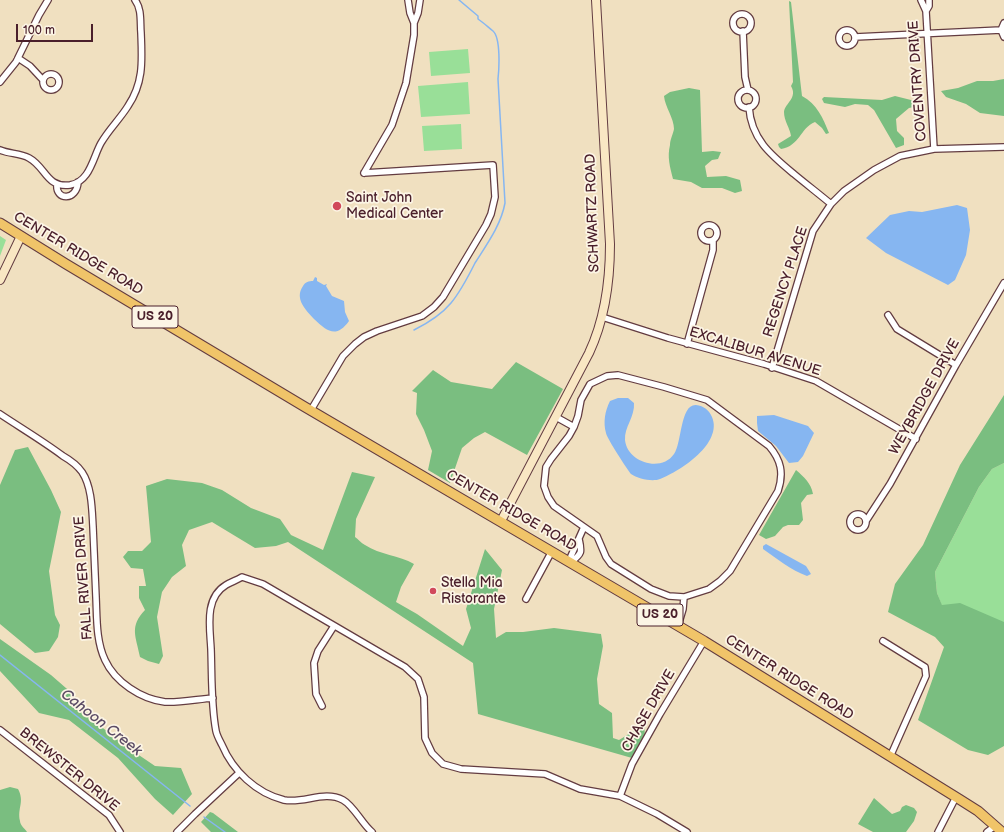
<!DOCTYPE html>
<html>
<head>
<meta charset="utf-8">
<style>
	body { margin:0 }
	#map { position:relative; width:1004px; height:832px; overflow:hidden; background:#f0e0c0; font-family:"Balsamiq Sans",sans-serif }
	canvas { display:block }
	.scale { position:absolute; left:16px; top:24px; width:77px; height:18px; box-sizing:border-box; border:2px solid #4a1f2b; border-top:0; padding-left:5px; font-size:12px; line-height:14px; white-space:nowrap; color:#4a1f2b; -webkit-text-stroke:3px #fcf5e5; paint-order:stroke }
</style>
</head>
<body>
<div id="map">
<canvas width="1004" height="832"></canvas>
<div class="scale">100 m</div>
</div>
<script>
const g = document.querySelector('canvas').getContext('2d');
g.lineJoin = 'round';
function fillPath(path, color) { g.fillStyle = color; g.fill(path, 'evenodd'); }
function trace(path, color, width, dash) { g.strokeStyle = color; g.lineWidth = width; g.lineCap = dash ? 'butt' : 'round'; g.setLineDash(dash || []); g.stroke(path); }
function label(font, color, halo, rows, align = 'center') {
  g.font = font + ' "Balsamiq Sans",sans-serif'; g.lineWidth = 3.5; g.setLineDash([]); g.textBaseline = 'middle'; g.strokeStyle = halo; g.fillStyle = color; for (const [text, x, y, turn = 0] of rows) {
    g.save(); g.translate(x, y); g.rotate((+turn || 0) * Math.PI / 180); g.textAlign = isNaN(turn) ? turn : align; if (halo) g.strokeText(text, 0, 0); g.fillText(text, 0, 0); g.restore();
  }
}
fillPath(new Path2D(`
	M468,49L470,73L431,76L429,52Z
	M468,82L470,114L421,117L418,86Z
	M461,124L462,149L424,151L422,126Z
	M0,236L6,240L0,256Z
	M1004,463V623L990,617L942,606L937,593L935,572L979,487L992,469Z`), '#99df98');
fillPath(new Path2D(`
	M789,1L791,2L802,96C817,104 823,118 829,133L826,134L822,128L815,122C800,128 800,146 781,149L779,147L778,144L791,136C790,128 784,121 784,112C785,103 798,98 791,86L793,82Z
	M1004,79V116L980,113L966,104L946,97L941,91L958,88L977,81H993Z
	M689,88L700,90L702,152L713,151L721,152L718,159L712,160L705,166L707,177L726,176L740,180L742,191L735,193L722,188H702L691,182L673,179C670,167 667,157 670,145C670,140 673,134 674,129C674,118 665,107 664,96L670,92Z
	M895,96L915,101L921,98L918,106L909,108L896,119L897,131L904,138V145L896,148L874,110L868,105L855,104L845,107L824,103L822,99L824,97L882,100Z
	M516,362L563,389L527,455L485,432L474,438L462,448L450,483L428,470L432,451L424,430L416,414L417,393L412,391L433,370L451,382L492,389Z
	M1004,395V463L992,469L979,487L935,572L937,593L942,605L960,603L1004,622V746L988,755L968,750L918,720L944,647L935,637L888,612L895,584L923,545L960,465Z
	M28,447L51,490L61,512L49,571L55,615L60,625L58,637L49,651L35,653L0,624V485L15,450Z
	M796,470C804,477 811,483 813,494L807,495L801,503L803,520L799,525H788L783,527L775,536L766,539L759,535Z
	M352,472L375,477L356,519L355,537C358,539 361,543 365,545C380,555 399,555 414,564L401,587L396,602L417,614L463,646L471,628L466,609L485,549L502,570L494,609L496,638L506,632H523L554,628L601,634L603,646L597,679L599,704L612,713L613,738L619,740L632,732L644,720L645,738L632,758L478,714L473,663L288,542L276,546L255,548L212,522L189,530L182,545L186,566L172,577L162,592L157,617L163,656L159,664L148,661L140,657C136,636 129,627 145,610L139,598V586H146L143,569L131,568L123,557L128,551H142L151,542L146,486L167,479L202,483L222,490L251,508L280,519L291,535L323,550Z
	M0,639L51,675L74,695L94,721L127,747L155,766L181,768L192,794L173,815L155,799L118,758L69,720L39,713L0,671Z
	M10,787L18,789C25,802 17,808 20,821C20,825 25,829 27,832H0V790Z
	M874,798L892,814L900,811L902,807L906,805L914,808L917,812L914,821L906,832H873L858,824Z
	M210,812L213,813L238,832H211L201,822Z`), '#7abe80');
fillPath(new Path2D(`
	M957,205L967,208L970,230L966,255L955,280L948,285L886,253L866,238L890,215L909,211L922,212Z
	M315,277L317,278V281L324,285L327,284L326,286L332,296L344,301L345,312L349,321C336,339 327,331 314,319C306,310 294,299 303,286C305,282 309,281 313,281Z
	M618,398H628L634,403C635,417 624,427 625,440C627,462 661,473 674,454C682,443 680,404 696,405C704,406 709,410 712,417C723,443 681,471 660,479C653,482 638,479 631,474C629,472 606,437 606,433C603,422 605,411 610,401Z
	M774,415L808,426L814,433L803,456L798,462L789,463L776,446L758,431L757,423V416Z
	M766,544L806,566L811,574L807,576C791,570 777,559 763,549V546Z`), '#86b6f1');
trace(new Path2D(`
	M414,330C428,323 441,315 451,303C461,291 468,277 475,263C487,244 501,225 505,203L498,79C499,70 501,38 493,31C489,28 484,23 478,19V16L459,0
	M0,655L190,806
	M204,817L225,832`), '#86b6f1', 1.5);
const street = new Path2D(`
	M921,0L926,11L934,149
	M926,11L929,6V0
	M733 23a9 9 0 1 1 18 0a9 9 0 1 1-18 0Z
	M414,23L418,13L420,0
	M1004,23L1001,30L1004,37
	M839 38a8 8 0 1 1 16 0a8 8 0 1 1-16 0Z
	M743,31L745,77L748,90
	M855,37L1001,30
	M18,58L30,66L43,80
	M43 82a8 8 0 1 1 16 0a8 8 0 1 1-16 0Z
	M0,82L16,62L39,15L48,0
	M738 99a9 9 0 1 1 18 0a9 9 0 1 1-18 0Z
	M749,107C751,139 771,155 794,174C806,184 819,194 831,204
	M0,150C9,154 20,153 29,158C46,167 46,188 70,185C90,182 93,157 101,143C109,129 120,119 128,106C144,82 142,60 141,33C140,22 142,9 135,0
	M364,173L392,125L406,83L414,35V23L410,13L408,0
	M57,184C55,201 77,201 78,182
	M701 233a8 8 0 1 1 16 0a8 8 0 1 1-16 0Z
	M888,315L897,329L956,365
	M602,317L668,338L764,364L816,381L916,439
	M687,344L713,250V241
	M772,368L813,231L831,204L844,191L874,170L900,156L934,149L1004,147
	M618,375L664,387L707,400L769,446C781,460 784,473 778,491L730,571L720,581L709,589L684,597L669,596L651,589L611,564L606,557L597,536L554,506L548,497L544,486L546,467L551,459L569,436L574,427L578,416L581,400L590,384L607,376Z
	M311,410L343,356L355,344L364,337L377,331L422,316L434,307L443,297L486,225L491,214L495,197L493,165L364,173
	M0,414C21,428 43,441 63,456C70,460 77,465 82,472C92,487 92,510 93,527C94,551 95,574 96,597C97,618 96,641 105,660C115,682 141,699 165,702C178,703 199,699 213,698
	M556,417L574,427
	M850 522a8 8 0 1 1 16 0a8 8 0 1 1-16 0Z
	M866,521L890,484L956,365L1004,283
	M571,562V556L584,527
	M571,562C582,554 582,552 579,539
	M526,599L552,551
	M678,626L683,609L684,597
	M883,641L925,667L926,676L890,757
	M322,706L316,694L314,663L318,651L334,626
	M0,730L109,815L120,832
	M620,796L632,764L660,714L704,641
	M177,832L195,814L239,773
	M372,832C362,824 354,806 343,800C324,790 304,804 284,800C256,793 233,771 222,745C220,741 217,736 216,731C211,705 212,676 211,649C210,628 204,598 226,585C231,582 237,580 242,577L263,584L405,667L418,679L424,697L425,738L432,753L443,764L461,769L545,774L580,789L620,796L657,814L687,832
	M938,832L956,797
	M987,832L995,826`);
const secondary = new Path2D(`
	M0,280L21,236
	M501,521L589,353C605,319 610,281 610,244L596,0`);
const primary = new Path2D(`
	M0,223L66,264L305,407L704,641L959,799L978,811L1002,832`);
trace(street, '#633c41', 8);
trace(secondary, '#633c41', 10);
trace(primary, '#633c41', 11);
trace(street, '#fff', 5.5);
trace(secondary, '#f9e7c3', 8);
trace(primary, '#f0c469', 9);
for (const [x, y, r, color] of [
	[337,206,5,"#d1495b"],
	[433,591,4,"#d1495b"]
]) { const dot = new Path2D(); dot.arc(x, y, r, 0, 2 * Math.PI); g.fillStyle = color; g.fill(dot); trace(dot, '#fcf5e5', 1.5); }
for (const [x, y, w] of [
	[155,317,46],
	[660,615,46]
]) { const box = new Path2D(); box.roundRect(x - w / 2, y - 11, w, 22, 3); g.fillStyle = '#fcf5e5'; g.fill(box); trace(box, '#4a1f2b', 1); }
label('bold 13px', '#4a1f2b', null, [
	["US 20",155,317],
	["US 20",660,615]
]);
label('14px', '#4a1f2b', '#fcf5e5', [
	["COVENTRY DRIVE",918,81,-94],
	["SCHWARTZ ROAD",593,213,-92],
	["CENTER RIDGE ROAD",78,254,31],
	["REGENCY PLACE",786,282,-72],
	["EXCALIBUR AVENUE",755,352,17],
	["WEYBRIDGE DRIVE",925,397,-61],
	["CENTER RIDGE ROAD",511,511,30],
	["FALL RIVER DRIVE",84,578,-94],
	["CENTER RIDGE ROAD",789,678,32],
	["CHASE DRIVE",649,711,-60],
	["BREWSTER DRIVE",69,770,39]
]);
label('14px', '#4a1f2b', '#fcf5e5', [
	["Saint John",346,198],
	["Medical Center",346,214],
	["Stella Mia",441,583],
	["Ristorante",441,599]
], 'left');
label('italic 15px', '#5c4c66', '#fcf5e5', [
	["Cahoon Creek",101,723,38]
]);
</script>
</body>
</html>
